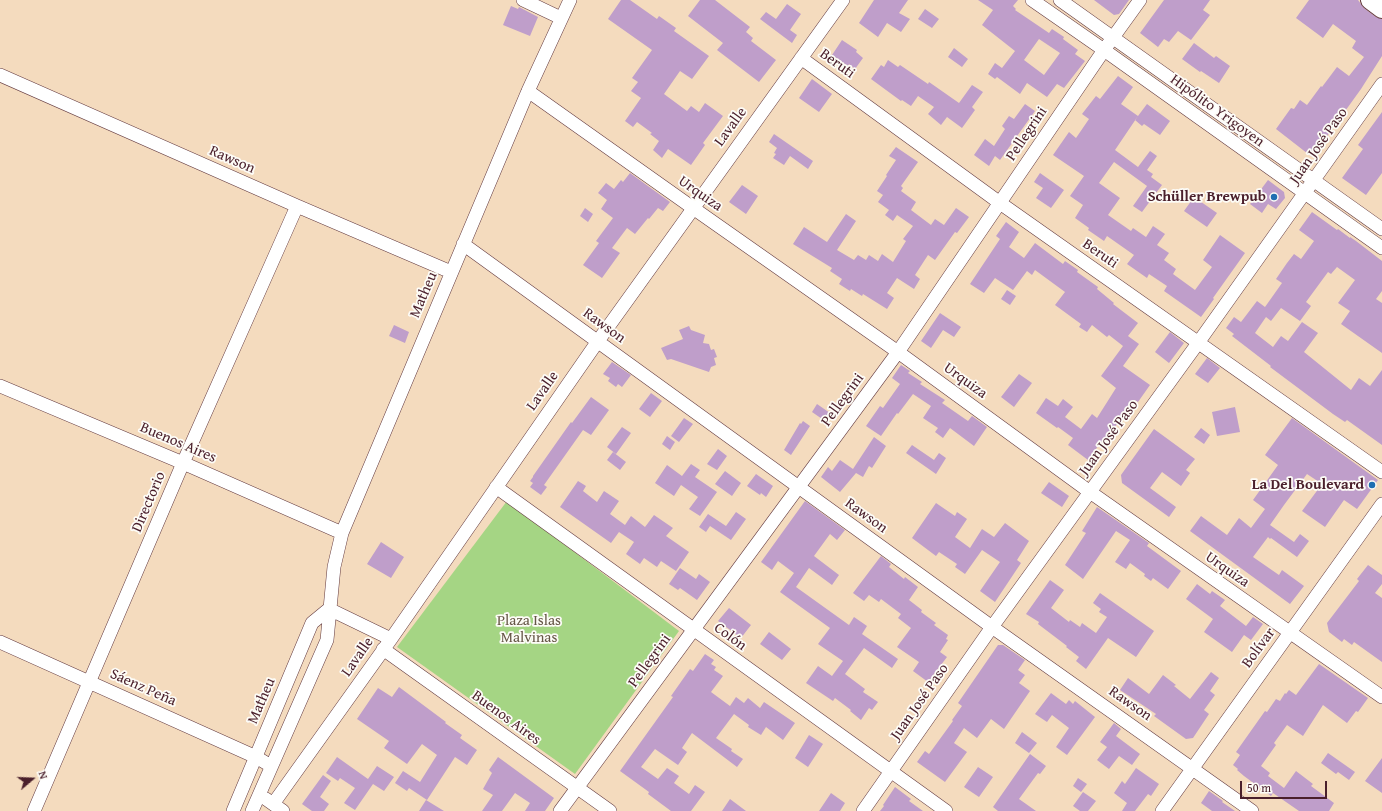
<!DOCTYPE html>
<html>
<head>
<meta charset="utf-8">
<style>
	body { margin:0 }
	#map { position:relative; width:1382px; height:811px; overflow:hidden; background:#f4dbbe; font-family:"Gentium Book Plus",serif }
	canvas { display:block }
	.north { position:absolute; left:12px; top:759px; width:40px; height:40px; -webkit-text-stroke:3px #fdfcf7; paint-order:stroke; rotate:71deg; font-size:11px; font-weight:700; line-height:16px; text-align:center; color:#4a1f2b }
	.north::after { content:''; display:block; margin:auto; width:14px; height:18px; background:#4a1f2b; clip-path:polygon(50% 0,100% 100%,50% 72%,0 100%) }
	.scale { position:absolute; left:1240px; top:781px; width:87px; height:18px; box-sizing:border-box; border:2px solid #4a1f2b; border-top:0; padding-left:5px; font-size:12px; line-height:14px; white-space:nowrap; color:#4a1f2b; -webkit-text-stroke:3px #fdfcf7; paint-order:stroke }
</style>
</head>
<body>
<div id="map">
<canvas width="1382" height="811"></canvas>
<div class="north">N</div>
<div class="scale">50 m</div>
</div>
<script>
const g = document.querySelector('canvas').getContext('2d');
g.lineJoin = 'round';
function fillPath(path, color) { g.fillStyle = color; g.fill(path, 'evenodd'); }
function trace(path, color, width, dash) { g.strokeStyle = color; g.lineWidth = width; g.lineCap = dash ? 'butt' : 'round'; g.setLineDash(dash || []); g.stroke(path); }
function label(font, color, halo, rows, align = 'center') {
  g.font = font + ' "Gentium Book Plus",serif'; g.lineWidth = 3.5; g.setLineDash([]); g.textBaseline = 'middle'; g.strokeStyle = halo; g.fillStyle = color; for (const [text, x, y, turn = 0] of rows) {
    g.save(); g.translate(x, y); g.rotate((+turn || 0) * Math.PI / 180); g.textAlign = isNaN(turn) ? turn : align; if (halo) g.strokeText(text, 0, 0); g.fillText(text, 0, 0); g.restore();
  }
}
fillPath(new Path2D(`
	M507,501L679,631L575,774L397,647Z`), '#a5d584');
fillPath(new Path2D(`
	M621,0H630L657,19L659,16L676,28L674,31L709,56L692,79L680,71L664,94L687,111L691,106L699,112L705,103L723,116L703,143L705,145L691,165L668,149L662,158L653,150L659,141L650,134L652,133L637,122L633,127L625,121L641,98L631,91L638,82L632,78L652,50L608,19Z
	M700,0H715L750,27L746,32L753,38L751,41L776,60L759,82L717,50L723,43L688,16Z
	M874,0H908L899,13L910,19L901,32L887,23L878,37L859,23Z
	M978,0H1018L1013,6L1016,9L1015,10L1049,33L1052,29L1064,37L1063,39L1078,50L1075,54L1085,61L1064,88L1057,84L1047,97L1027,83L1020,94L997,77L995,79L988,74L995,63L1002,68L1015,51L982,25L993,10ZM1039,39L1060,53L1044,75L1024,60Z
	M1094,0H1129L1119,14L1114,15Z
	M1164,0H1210L1203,10L1210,15L1191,40L1178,31L1169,42L1164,39L1158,47L1140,33Z
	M1309,0H1358L1364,8L1376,17L1382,19V56L1361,89L1312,157L1276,129L1291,108L1294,109L1300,100L1307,105L1321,86L1322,87L1337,67L1349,76L1364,57L1352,48L1356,41L1333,24L1323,38L1296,18Z
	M787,4L801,14L790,30L797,35L792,43L760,19L766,12L776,19Z
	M511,6L518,9L519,7L538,17L530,36L503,25Z
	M925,9L939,19L932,28L918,19Z
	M842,40L857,50L856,52L863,58L855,69L849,64L848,66L832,55Z
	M1194,43L1214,58L1216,56L1230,66L1219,83L1201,71L1200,72L1182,59Z
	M954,48L968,59L962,67L948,57Z
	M888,60L898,67L900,65L928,84L929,82L959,103L972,85L983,92L972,107L975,110L962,128L947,117L941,125L928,114L934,107L918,96L911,106L902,100L901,101L871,79L881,65L884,67Z
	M1118,76L1133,87L1121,104L1138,116L1115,150L1138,167L1150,151L1157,156L1147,170L1153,174L1151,177L1162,185L1142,212L1133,206L1147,186L1114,162L1099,183L1120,198L1108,215L1131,231L1133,228L1146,237L1153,226L1165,234L1157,245L1169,253L1164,260L1176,269L1173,274L1195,290L1212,267L1203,260L1220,235L1245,253L1213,298L1214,299L1201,317L1164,291L1167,286L1149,274L1147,278L1127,264L1134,255L1107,236L1104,241L1088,230L1089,228L1075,218L1083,205L1070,196L1084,176L1053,155L1069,132L1076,138L1089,119L1082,114L1096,96L1100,99Z
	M812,79L832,94L819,112L799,98Z
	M1025,104L1035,111L1000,160L995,156L989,166L974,155L985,139L994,146L1005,129L1002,126L1009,116L1014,119Z
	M1147,104L1170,121L1160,135L1144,124L1142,126L1135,120Z
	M1382,112V173L1366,195L1342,178L1363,149L1358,145Z
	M774,134L813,161L808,169L790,156L784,165L773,158L776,154L774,153L777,148L769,142Z
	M896,147L918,162L901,186L903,188L901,191L916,202L911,210L931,225L935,219L944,225L956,208L969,217L957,233L955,232L935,260L928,255L915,275L920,279L914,289L897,278L887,293L894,298L887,309L863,294L862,296L851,289L850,291L839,284L842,279L830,271L832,268L793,244L804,227L827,242L846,214L856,221L837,250L854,260L858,255L866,260L869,255L878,261L882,254L893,262L906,241L903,239L913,226L897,215L893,221L885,215L889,210L878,202L883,195L877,191L887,176L886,175L896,160L889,156Z
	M630,173L670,202L663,211L658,208L649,219L648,218L635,234L627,228L612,248L620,253L602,278L583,265L599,243L596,241L613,218L601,209L607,200L598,193L606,183L614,189L621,180L623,182Z
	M1040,173L1064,190L1051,208L1036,198L1043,188L1034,182Z
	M1268,180L1284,192L1285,198L1276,209L1268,204L1262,213L1250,204Z
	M742,185L758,196L746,214L729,202Z
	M1194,197L1217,213L1207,227L1184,211Z
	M585,208L593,214L588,222L580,216Z
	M1312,212L1337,230L1338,229L1350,238V237L1356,241L1382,261V291L1376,299L1382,303V353L1341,324L1350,311L1338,303L1355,280L1337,267L1331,274L1328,272L1306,302L1311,306L1300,321L1281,308L1271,321L1266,317L1255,333L1273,347L1281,336L1288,341L1302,322L1318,333L1304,352L1351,390L1359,378L1370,386L1382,370V445L1347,420L1345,422L1333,414L1270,367L1271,366L1232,336L1234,334L1226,328L1234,317L1241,322L1257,301L1265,307L1282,283L1276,279L1287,263L1294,254L1301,259L1314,241L1299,230Z
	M1006,222L1019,232L1009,247L1024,258L1035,243L1063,264L1065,261L1078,270L1077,272L1098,287L1097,289L1114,303L1113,304L1138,323L1128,336L1139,344L1123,366L1150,385L1138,402L1134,400L1103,444L1101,442L1088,460L1068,445L1073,438L1058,427L1057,428L1036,413L1046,398L1058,406L1063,399L1073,407L1065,417L1081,429L1092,414L1097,418L1116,388L1101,376L1123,346L1109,335L1107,337L1092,325L1087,332L1079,327L1081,324L1055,305L1065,292L1035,270L1032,275L1027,271L1013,290L995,278L984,293L970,284L1000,239L996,236Z
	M1007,290L1016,296L1010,305L1001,299Z
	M940,313L961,327L954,337L943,330L931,348L921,341Z
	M394,325L409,332L405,343L389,336Z
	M689,326L691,330L705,335L703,343L709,344L711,350L714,349L717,357L714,358L716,365L711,367L709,372L671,359L667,360L661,348L683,339L679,330Z
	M1170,332L1184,343L1169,363L1155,352Z
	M1207,358L1220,368L1208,383L1195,374Z
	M612,362L631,375L622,387L618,384L616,387L608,381L610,378L603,374Z
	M901,365L910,371L908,373L922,382L920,384L945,400L942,403L968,421L972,416L987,427L974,446L950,428L943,438L935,432L938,428L923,418L931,406L913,394L898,414L897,413L881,436L866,426L880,406L883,408L900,384L892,378Z
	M1019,374L1032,383L1014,407L1001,397Z
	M651,393L662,401L650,417L639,409Z
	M591,397L609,410L591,435L583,430L544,485L547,487L541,495L530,487L533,483L530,481L533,477V476L571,422L572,423Z
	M817,404L830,413L825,421L812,412Z
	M1235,407L1240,432L1217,436L1212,412Z
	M684,418L693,424L679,442L671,436Z
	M1292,418L1378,480L1357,509L1344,500L1325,527L1302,511L1322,484L1307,474L1284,505L1270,525L1294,542L1300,534L1309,541L1297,557L1271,538L1270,539L1268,537L1253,557L1279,575L1282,570L1304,586L1290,604L1190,531L1201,516L1227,535L1239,518L1251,528L1265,509L1253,500L1278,465L1265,455Z
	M803,421L810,426L791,455L784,450L800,423L801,424Z
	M622,427L631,433L616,454L607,447Z
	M1201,428L1210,435L1204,444L1194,437Z
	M1154,429L1195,459L1186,470L1190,473L1181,486L1162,472L1150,488L1176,507L1169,517L1122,483L1121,475Z
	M667,436L675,442L670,450L662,444Z
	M874,437L886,446L872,468L869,466L863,477L856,473L840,492L821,477L828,467L832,471L840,460L853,469Z
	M912,445L934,460L939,453L946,458L936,474L906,453Z
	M718,449L727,456L717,470L707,464Z
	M613,452L626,462L620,470L607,460Z
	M691,464L700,470L695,477L717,492L700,516L689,509L698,497L681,485L674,496L655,483L667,465L682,476Z
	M725,471L741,483L732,496L715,484Z
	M756,474L773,486L766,497L761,493L760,495L747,486Z
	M578,481L586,486L583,491L597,502L604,491L619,501L610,514L625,525L631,516L645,527L654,515L673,528L666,536L689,552L676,571L661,561L657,567L644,558L640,564L626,554L634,542L619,532L611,543L560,507Z
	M1049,482L1069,496L1062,507L1041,493Z
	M805,501L845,530L837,540L830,534L814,556L839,575L832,585L809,568L796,587L849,625L854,617L867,626L862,634L898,659L892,668L864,648L845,674L865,689L863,692L878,702L872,710L869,708L861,720L850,711L851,710L835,698L833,701L806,683L818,666L832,676L843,661L818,644L830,628L780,592L794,573L778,561L772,570L761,562Z
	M936,503L955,516L957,512L967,519L955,537L970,548L982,529L994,537L1005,523L1029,541L1017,560L1021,563L995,602L980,591L1000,562L982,550L965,574L955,567L957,564L939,552L936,556L912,538Z
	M1097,507L1149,543L1147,546L1181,571L1168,589L1153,578L1151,581L1144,576L1145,574L1130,563L1126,569L1115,562L1130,540L1116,531L1083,579L1065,565L1086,533L1082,531Z
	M736,512L746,519L731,540L710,526L706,532L699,527L708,514L726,526Z
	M381,542L404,557L391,578L367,564Z
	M881,556L891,564L889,567L904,579L905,577L918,587L909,600L922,610L921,612L936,623L934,625L948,635L946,639L948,640L940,652L947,657L928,682L913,671L919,662L897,647L911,628L898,618L901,614L881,599L879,602L869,595L864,601L853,593Z
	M1368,565L1382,575V584L1375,593L1382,598V662L1354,642L1352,645L1344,639L1342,642L1329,632L1327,623L1359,581L1357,579Z
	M680,568L696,579L699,574L710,582L697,600L680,588L678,590L669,584Z
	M1050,580L1064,590L1051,608L1069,622L1070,620L1080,627L1082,623L1096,633L1107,617L1099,612L1101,609L1093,603L1100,593L1154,631L1136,657L1108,638L1086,669L1076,661L1079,657L1066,647L1067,646L1038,624L1039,622L1026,614Z
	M1197,584L1210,594L1212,591L1225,600L1220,606L1246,626L1253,617L1263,624L1251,640L1244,635L1232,652L1204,632L1213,619L1186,599Z
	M729,608L751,625L741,638L718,621Z
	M769,632L791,649L782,660L760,644Z
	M998,645H1003L1025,660L1018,670L1025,675L1019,683L1030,691L1004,729L991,719L977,738L964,728L954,743L967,752L945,782L917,762L925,751L929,754L953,721L952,720L962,706L958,703Z
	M705,654L714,660L711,664L716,667L714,670L723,676L711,692L730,706L736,697L744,703L748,698L760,708L764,702L795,723L783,740L766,727L761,735L748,727L749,725L734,714L716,738L732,749L731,751L743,759L737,767L692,733L682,748L687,752L678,765L655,749L641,767L658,779L667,768L679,776L674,783L689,794L695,785L705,792L691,811H671L648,794L649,792L620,771L673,697L671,696L690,669L693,671Z
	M1319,664L1368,698L1358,712L1356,711L1347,723L1323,705L1303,736L1287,725L1274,743L1276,745L1261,766L1270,773L1268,776L1284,788L1296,771L1313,784L1311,786L1334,803L1329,811H1299L1273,793L1271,796L1244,776L1237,770L1238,769L1233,765L1240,755L1236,752L1265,711L1267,712L1276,699L1280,701L1285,693L1286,694L1289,690L1296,695Z
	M1211,672L1219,678L1210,691L1215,695L1204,710L1209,714L1193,738L1186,739L1154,716L1156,714L1120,690L1128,678L1149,694L1163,675L1176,685L1174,686L1190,699Z
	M399,687L446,722L445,723L462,735L460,738L477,750L467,765L455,757L427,800L409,788L407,791L395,783L403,771L420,782L437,755L422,744L407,764L384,748L389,741L357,719L378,688L392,697Z
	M1051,693L1066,704L1069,700L1073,704L1075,701L1095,717L1067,755L1056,747L1069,728L1052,715L1047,722L1035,714Z
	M1114,723L1121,729L1116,736L1140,754L1132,765L1119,756L1109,769L1097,760L1107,747L1100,742Z
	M1022,732L1037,743L1029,753L1015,743Z
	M809,735L823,744L808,767L795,758Z
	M1328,753L1355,772L1349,780L1338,772L1336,774L1321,763Z
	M1030,754L1046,766L1040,774L1038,773L1019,799L1036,811H998L993,807Z
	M337,757L368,779L377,766L394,777L384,791L373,784L355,810L344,803L355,788L340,778L338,781L326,773Z
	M498,757L554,798L545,811H525L530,803L515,793L502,811H482L493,795L483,789L492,773L489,770Z
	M1382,758V793L1365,781Z
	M978,767L993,777L979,797L964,787Z
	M1136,768L1159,784L1151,796L1148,794L1135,811H1122L1127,803L1114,793L1122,781L1125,784Z
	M323,775L331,781L320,797L329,804L324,811H312L302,804Z
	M1078,778L1087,784L1081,792L1073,786Z
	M895,787L911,799L909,801L923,811H880L884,806L883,805Z
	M1209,791L1223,801L1222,802L1235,811H1212L1201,803Z
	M1083,792L1096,801L1088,811H1080L1073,806Z
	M831,793L845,803L840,811H819Z
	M730,799L746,811H722Z
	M426,800L444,811H419Z`), '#bf9eca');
const minor = new Path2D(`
	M523,0L561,18
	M1032,0L1104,50L1382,248
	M1060,0L1382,229
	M801,58L1000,203L1382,472
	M0,75L297,206L451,272
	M528,91L693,208L898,352L1090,492L1382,697
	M463,244L992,627L1252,811
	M0,386L183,463L342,533
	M496,487L946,811
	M329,609L391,639
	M0,642L256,757L271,766
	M383,649L610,811
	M266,799L283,811
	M273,804L391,639L598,341L843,0
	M34,811L183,463L297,206
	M233,811L312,623L329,609
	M252,811L327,640L334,567L342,533L528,91L570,0
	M560,811L898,352L1104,50L1140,0
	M863,811L992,627L1198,343L1382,84
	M1162,811L1382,504`);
const secondary = new Path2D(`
	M1370,0L1382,9`);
trace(minor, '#643b41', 14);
trace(secondary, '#643b41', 20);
trace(minor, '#fff', 13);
trace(secondary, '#fff', 18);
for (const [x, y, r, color] of [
	[1274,197,4,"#1f6fb2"],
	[1372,485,4,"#1f6fb2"]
]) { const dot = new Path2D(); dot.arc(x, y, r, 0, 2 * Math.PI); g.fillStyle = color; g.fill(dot); trace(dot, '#fdfcf7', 1.5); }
label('15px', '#4a1f2b', '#fdfcf7', [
	["Beruti",837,64,36],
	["Hipólito Yrigoyen",1217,111,36],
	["Lavalle",731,127,-54],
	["Pellegrini",1027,134,-56],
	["Juan José Paso",1319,146,-55],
	["Rawson",232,160,24],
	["Urquiza",700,194,35],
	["Beruti",1100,254,35],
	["Matheu",424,295,-67],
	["Rawson",604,326,36],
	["Urquiza",965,381,36],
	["Lavalle",543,391,-55],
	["Pellegrini",843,400,-54],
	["Juan José Paso",1109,438,-54],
	["Buenos Aires",178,443,23],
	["Directorio",149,502,-67],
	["Rawson",866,516,36],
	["Urquiza",1227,570,35],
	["Colón",730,637,36],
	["Bolívar",1259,648,-54],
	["Lavalle",358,657,-55],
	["Pellegrini",650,661,-54],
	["Sáenz Peña",143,688,24],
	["Matheu",262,701,-67],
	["Juan José Paso",920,702,-55],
	["Rawson",1130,704,35],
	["Buenos Aires",506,718,36]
]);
label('bold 15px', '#4a1f2b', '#fdfcf7', [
	["Schüller Brewpub",1266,197],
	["La Del Boulevard",1364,485]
], 'right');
label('15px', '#655646', '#fdfcf7', [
	["Plaza Islas",529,621],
	["Malvinas",529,638]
]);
</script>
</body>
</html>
